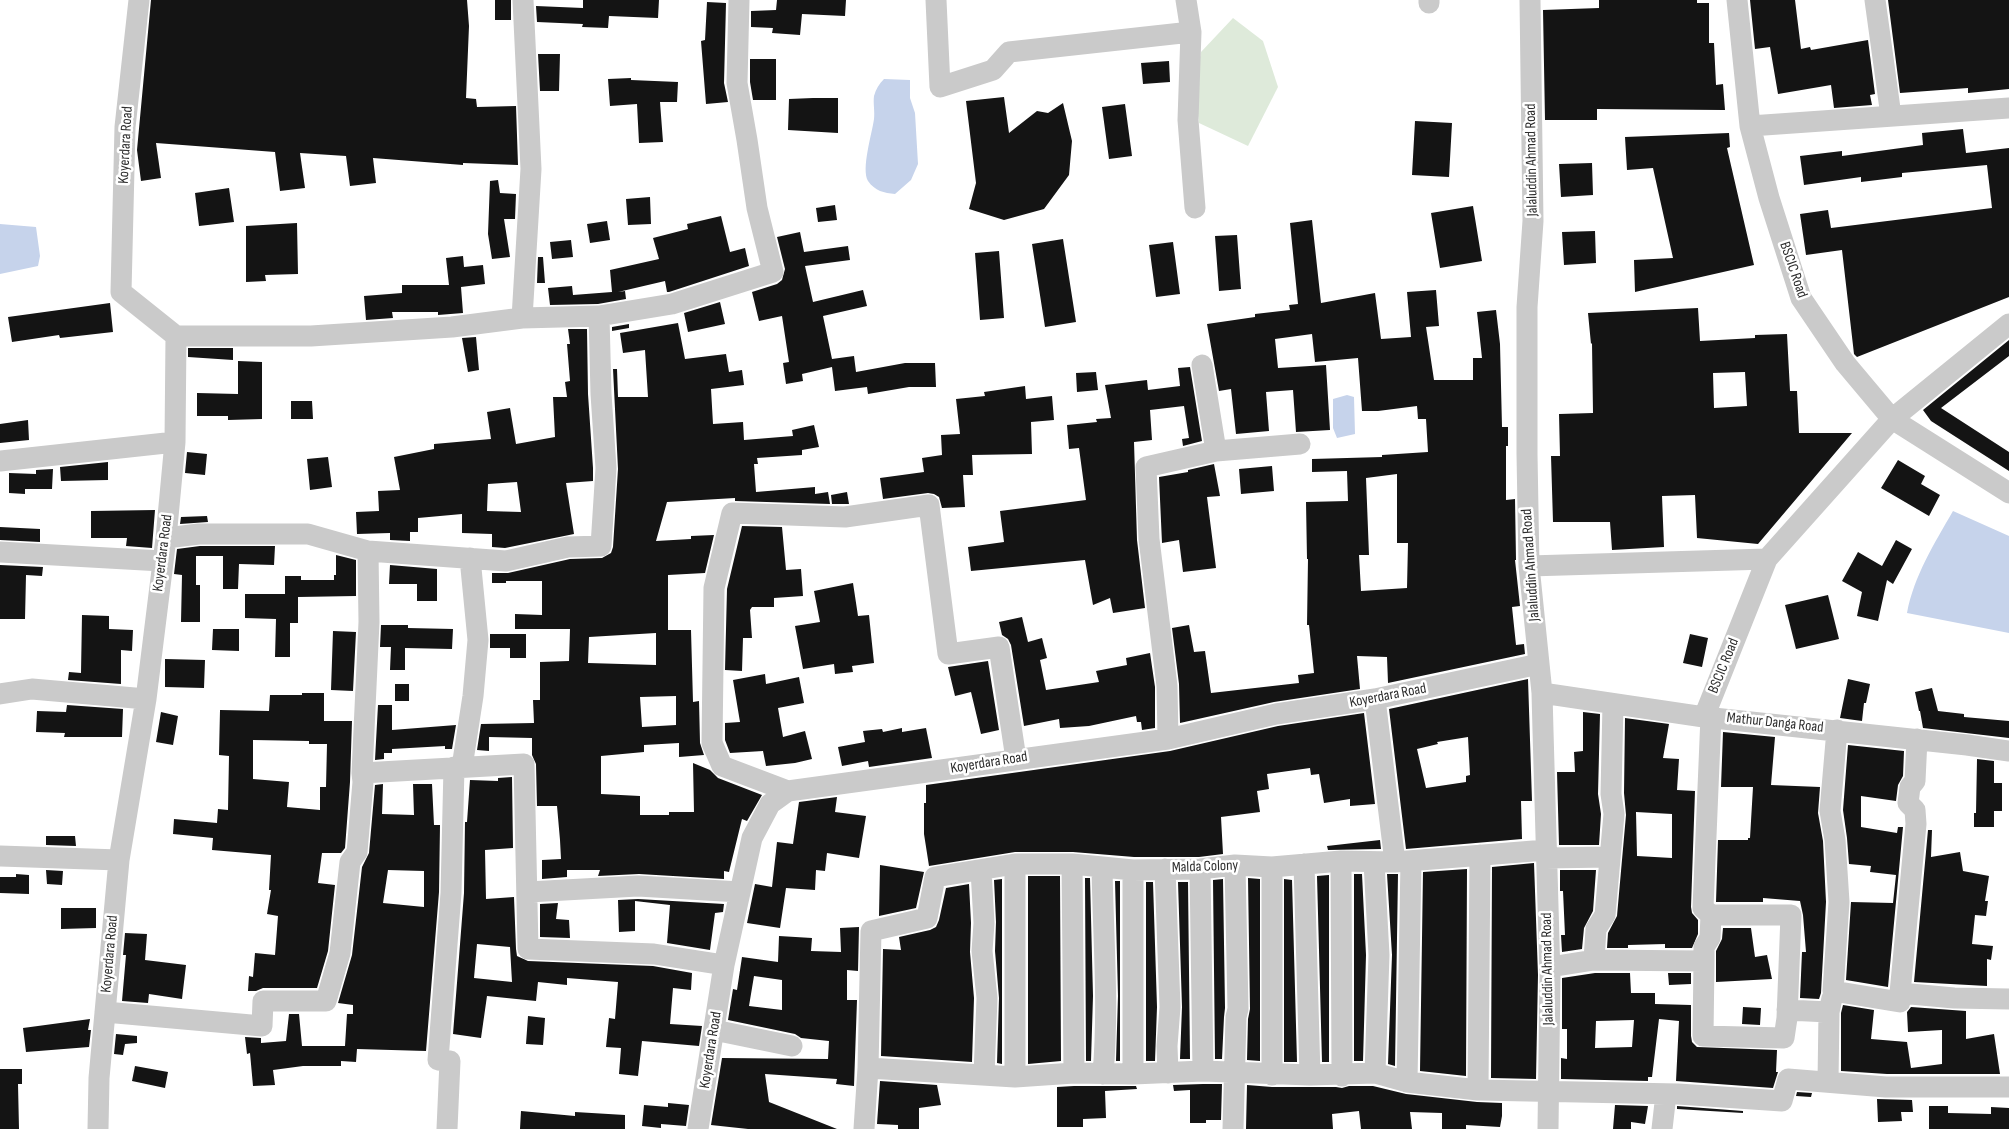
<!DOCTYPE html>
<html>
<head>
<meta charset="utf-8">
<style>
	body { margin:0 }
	canvas { display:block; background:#fff }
</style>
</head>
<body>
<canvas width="2009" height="1129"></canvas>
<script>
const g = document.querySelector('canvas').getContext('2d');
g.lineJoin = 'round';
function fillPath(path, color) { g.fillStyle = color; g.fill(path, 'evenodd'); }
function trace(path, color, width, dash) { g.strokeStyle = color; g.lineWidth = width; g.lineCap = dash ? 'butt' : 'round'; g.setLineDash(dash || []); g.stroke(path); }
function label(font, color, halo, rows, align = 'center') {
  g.font = font + ' "Sofia Sans Condensed",sans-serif'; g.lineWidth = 5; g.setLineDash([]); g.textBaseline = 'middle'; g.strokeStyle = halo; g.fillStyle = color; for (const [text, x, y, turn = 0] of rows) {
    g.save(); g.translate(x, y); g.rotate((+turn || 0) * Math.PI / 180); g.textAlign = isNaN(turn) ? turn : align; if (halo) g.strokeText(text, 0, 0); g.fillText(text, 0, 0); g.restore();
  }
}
fillPath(new Path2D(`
	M1233,18L1263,41L1278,87L1248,146L1199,123L1195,87L1201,52Z`), '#deeada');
fillPath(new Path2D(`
	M884,79L910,80V98L915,113L918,164L911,180L895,194C884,193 875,191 868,181C861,169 872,134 874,119C875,112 873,103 874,96C876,89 879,84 884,79Z
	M0,224L36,227L40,256L38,266L0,274Z
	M1347,395L1354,397L1355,434L1337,438L1333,428V399Z
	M1953,511L2009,536V633L1907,613C1914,576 1934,544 1953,511Z`), '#c6d3eb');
fillPath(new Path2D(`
	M151,0H467L469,26L466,98L476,99L477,107L516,106L518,165L463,163V165L373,158L376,183L350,186L346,156L300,153L305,188L280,191L275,152L156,143L161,178L141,181L137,150Z
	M495,0H511V20H495Z
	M583,0H659L658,18L609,16L608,28L582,27L583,24L537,22L536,6L583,8Z
	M777,0H846L845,16L802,14L800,35L772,33L773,28L751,27V11L776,10Z
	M1599,0H1697V3H1709V43H1714L1716,85L1723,84L1725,110L1597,109V120H1545L1543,10L1599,8Z
	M1750,0H1795L1801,49L1810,47L1811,50L1868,40L1875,94L1870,95L1872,105L1834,108L1831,85L1778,94L1770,47L1755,49Z
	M1888,0H2009V89L1968,93V88L1900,93Z
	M707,2L726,3L724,83L728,102L706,104L701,41L705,40Z
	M538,54H560L559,91H540Z
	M750,59H776V100H753L750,82Z
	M1169,61L1170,82L1143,84L1141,63Z
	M631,78V80L678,82L677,102H660L663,142L639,143L637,104L610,106L608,79Z
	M1004,97L1009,133L1037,111L1048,113L1063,103L1072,141L1069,175L1044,209L1004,220L969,209L976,183L966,101Z
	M813,98H838V133L788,130L789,99Z
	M1125,104L1132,156L1109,159L1102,107Z
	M1415,121L1452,123L1449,177L1412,175Z
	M1963,129L1966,153L2009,148V297L1857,357L1854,354L1842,250L1806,255L1800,214L1828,210L1831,228L1992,208L1987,165L1902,173V177L1861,182V177L1804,185L1800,156L1842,151V156L1923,145L1922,133Z
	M1729,133L1730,147L1727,148L1754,265L1635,292L1634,260L1673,258L1653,168L1627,170L1625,137Z
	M1592,163L1593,195L1561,197L1559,164Z
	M498,180L500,193L516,194L515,219H504L510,257L492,259L488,234L490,181Z
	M229,188L234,222L199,226L195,193Z
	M650,197L651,224L628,225L626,199Z
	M835,205L837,220L818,222L816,208Z
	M1473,206L1482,261L1440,268L1431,213Z
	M721,216L730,252L745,248L749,266L669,292H667L665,281L618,292L625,291L626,299L598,304L550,305L548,288L572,286L573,295L612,292L610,270L659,259L653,238L688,229L687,224Z
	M1312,220L1321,303L1375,293L1381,339L1411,337L1407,292L1436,290L1439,326L1426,327L1434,380H1473V358H1482L1477,312L1496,310L1500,344L1502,427H1508V446H1506V500L1515,499L1516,560H1515L1520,606L1512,607L1516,645L1524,644L1525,654L1388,683L1387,657L1357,656L1360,689L1274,702L1180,723L1179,684L1172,628L1189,625L1194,652L1205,651L1211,693L1299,683L1298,675L1314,673L1309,625H1307L1308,559H1307L1306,502L1348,501L1347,471L1312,472V459L1382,457V455L1428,452L1426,419H1418L1417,406L1378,411H1362L1358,358L1315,362L1312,334L1275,339L1278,368L1326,365L1330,430L1296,432L1293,390L1266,392L1269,431L1236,434L1231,389L1219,391L1207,324L1255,317V314L1290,310L1289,305L1298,304L1290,223ZM1397,474V543H1408L1407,588L1361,591L1359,555H1369L1366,478Z
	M607,221L610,240L590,243L587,224Z
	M297,223L298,274L265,275L266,281L246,282V226Z
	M1595,231L1596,263L1564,265L1562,232Z
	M800,232L804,252L848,246L850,260L805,266L813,302L863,290L867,306L823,316L832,359L854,356L856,372L905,363H935L936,387H909L868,394L867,387L835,391L832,367L802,374L803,381L786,384L783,363L789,362L782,316L759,321L752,292L777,284L782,280L785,269L777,237Z
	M1237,235L1241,289L1219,291L1215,236Z
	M1063,239L1076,322L1045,327L1032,244Z
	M571,240L573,257L552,259L550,242Z
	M1173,242L1180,294L1156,297L1149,245Z
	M999,251L1004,318L980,320L975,253Z
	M463,256L464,267L483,265L485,284L461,287L463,313L438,315V312H392L393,318L366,320L364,296L402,293V285H449L446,258Z
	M538,257H543L545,283H537Z
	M720,302L725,324L688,332L684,313Z
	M110,303L113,332L60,338L59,335L12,342L8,317Z
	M1698,308L1700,341L1755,338V335L1787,334L1790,391H1797L1799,433H1852L1758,544L1697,538L1695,495L1662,496L1664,547L1612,550L1610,522H1553L1551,456H1560L1559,414L1593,413L1592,343L1591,344L1588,313ZM1745,372L1747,406L1714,408L1713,373Z
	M678,323L685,359L726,354L729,372L742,370L744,385L711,389L713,424L743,422L744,440L793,436L792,430L814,425L819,447L802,450V455L757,458L758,464H754L756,492L815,487V494L828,492L830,504L735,501V498L667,502L656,541L691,539V536L714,535L705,573L668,575V630H691L693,702L699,701L700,743L704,755L679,757V743L644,745V752L601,756V794L640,796V815H669V812H694L693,763L710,770L718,778L762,795L747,821L742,819L729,872L724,871V879L639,874L598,876L600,870H567V877L542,879V860L561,859L560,840L557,806H537L536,764L532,755V738L489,737V751L477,750L481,724L534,723L533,700H540V662L569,661L570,629H515V614L542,615V581H506V583H492V573H508L570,559L602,558L611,553L613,547L618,469L613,369H617L618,397H648L645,350L623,353L620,333ZM656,633V665L588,663L589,637ZM676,696V725L642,727L640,697Z
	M629,324V328L612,331V327Z
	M568,329H587L588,394L593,468V481L566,483L574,534L505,548L492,547V534L462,533V514L418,518V532H410V541L390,540V533L357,534L356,512L379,511L378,491L400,490L394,457L434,449V444L491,439L487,412L510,408L516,444L555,437L553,397H567L565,382L570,381L567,344H570ZM517,482L521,512L487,511L488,484Z
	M476,337L479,370L468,372L462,338Z
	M2009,340V356L1941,408L2009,452V471L1931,421L1923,410Z
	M188,348H233V360L188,357Z
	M238,361L262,362V419L228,420V416H197V393L238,394Z
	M1190,367L1202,441L1183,446L1182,439L1189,438L1184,406L1150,410L1152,440L1134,442L1137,540L1145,608L1113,613L1110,598L1093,605L1085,560L971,571L968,547L1004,542L1000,511L1086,500L1079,448L1069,449L1067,425L1097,422L1096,419L1111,418L1105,385L1147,380L1148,390L1180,386L1178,368Z
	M1096,372L1098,390L1077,392L1076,373Z
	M1025,386L1026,399L1052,396L1054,420L1031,422L1032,454L972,455L973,475H963L965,507L942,508L939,497L934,494L928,493L883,499L880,478L924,472L922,458L942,455L941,435L960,434L956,399L985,396L984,392Z
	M291,401H312L313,419H291Z
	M28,420L29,440L0,443V424Z
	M187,452L207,454L205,475L185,473Z
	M328,457L332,487L310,490L307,459Z
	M1898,460L1925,476L1921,484L1940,495L1929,516L1881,488Z
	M108,462V480L61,481L60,467Z
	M1214,464L1220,496L1207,497L1216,568L1183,572L1179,540L1162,543L1159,477L1188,472V470Z
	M1272,466L1274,491L1241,494L1239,469Z
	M53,469L52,489H25V494L9,493V473L36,474V470Z
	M847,492L849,504H832L831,495Z
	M155,510L152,548L126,546L127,538H91V511Z
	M207,516L208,522L180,524L181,517Z
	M742,526L782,527L786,570L801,569L803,596L774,598V607H752L750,610L752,638H743L742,671L725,670L727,589Z
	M0,527L40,529V542L0,540Z
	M1896,540L1912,549L1893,584L1887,580L1878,621L1857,616L1862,592L1842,581L1858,552L1882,566Z
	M200,546H275L274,565L239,564L238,589H223V556H196V585H200V622H181L182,575L174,574L177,549Z
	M336,555L356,560V596L298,597V623H290V657H275L276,619L245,618V594H285V576H301V580H334V575H336Z
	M0,565L43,567L42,576L26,575L25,619H0Z
	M390,565L437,569V601H417V584H389Z
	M853,583L858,616L869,615L874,663L852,666L853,672L835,674L834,664L803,669L795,626L820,622L814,591Z
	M1828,595L1839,639L1796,649L1785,605Z
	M82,615L109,616V629L133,630L132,651L121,650V684L68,680L69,672L81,673Z
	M1022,617L1028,642L1042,638L1047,658L1040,660L1046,690L1099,682L1096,671L1127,665L1126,658L1150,653L1155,687V728L1142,730L1141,722H1137L1136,716L1089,726L1060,728L1059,719L1024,726L1011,645L1008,639L1002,635L999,622Z
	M381,625H408V628L453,629L452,649L405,648V670H390L391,647H380Z
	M213,629H239V651L212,650Z
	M333,631L356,632L353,691L331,690Z
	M490,634H526V658H510V648H490Z
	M1690,634L1708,638L1702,667L1683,663Z
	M165,659L205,660L204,688L165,687Z
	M988,661L999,730L981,734L971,692L955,696L948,667Z
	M765,674L766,684L799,677L804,703L778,708L783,737L805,731L812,759L795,763L766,766L763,751L730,753L725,740V723L740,722L733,680Z
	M1528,679L1532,801H1521L1522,839L1406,849L1389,709ZM1468,737L1470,775L1466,776V782L1426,788L1417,749L1438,744L1437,742Z
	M1848,679L1870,684L1866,703H1864L1862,721L1840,718Z
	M395,684H409V701H395Z
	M1932,688L1938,711L1964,714V717L2009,721V738L1923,728L1920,711H1919L1915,692Z
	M302,693H324V721H352L350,782L345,848L341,853H322L318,883L335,885L328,951L317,988H263L256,991H248L249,976L253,977L255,953L275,955L278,916L267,914L271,890H269L271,855L212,850L213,838L173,834L174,819L217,823L218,809L228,810L229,756L219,755L220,710L269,711L270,695H302ZM253,740L309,741V744H327L326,787H320V810L287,807L289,782L253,779Z
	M67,705L123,709L122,737H64L65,733L36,732L37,711L66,712Z
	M378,705H392V730L456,725L452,749H445V746L392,749V753H384V759L375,760Z
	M161,712L178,716L173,745L156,742Z
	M1583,712L1600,714L1598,794L1601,814L1599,845H1559L1557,772H1575L1574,752L1583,751Z
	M1364,713L1375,804L1350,806V799L1324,803L1319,774L1311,775L1310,768L1267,774L1269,789L1257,791L1260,812L1221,817L1223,854L1199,857H1134L1073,852H1015L929,866L924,834V803H926V785L1170,751L1278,726Z
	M1625,718L1669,724L1663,758L1679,759L1677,790L1695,791L1691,907L1692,913L1698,920V934L1692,948H1665V944L1628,945V948H1607L1608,933L1617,916L1626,815L1624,793ZM1636,812L1672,814V858L1637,856Z
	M902,728V732L926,728L932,758L869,767L868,761L842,766L838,747L865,742L863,731L882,729L883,732Z
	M1723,732L1775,737L1771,785L1820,787L1818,813L1823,841L1826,902L1821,993L1819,999L1800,998L1802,952H1806L1803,915L1800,901L1763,898V902H1716L1718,840H1748V838H1750L1753,787H1721Z
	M1848,745L1904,751L1903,776L1898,785L1896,801L1861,796V827L1897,833L1898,827H1903L1888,987L1846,980L1851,902L1893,903L1896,875L1870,872L1871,866L1849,864L1847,838L1843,810Z
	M1977,759L1994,761V783H2002V811H1994V827H1974V813H1976Z
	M512,777L513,848L485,850L486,899L514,897L516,949L517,956L528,961L653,966L692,973L691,990L673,988L670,1024L702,1026L699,1046L642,1041L638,1076L619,1074L621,1048L606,1047L609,1018L615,1019L618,982L567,978V985L538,982L536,1001L487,996L481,1038L453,1034L464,893L465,822H467L470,780L498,781V778ZM477,944L510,947L512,982L474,978Z
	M383,784L382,814L414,815L413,784H432L434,825H440L439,892L426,1051L357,1049L356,1062L341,1061V1066H303L273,1070L275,1085L253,1086L250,1053L247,1054L245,1037L261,1038V1043L286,1041L289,1014H299L302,1046H345L347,1014H353V1005L338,1003L352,955L362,867L369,853L375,785ZM388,870L424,871V907L383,903Z
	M837,797L835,812L866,816L859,858L827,853L825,871L816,870L815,890L786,888L780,928L747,923L755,884L772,887L777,842L793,844L799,802Z
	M1928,830H1932L1931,857L1960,852L1963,871L1989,876L1985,901H1988L1986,916L1975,915L1972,944L1993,946L1991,960L1987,959V986L1914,982Z
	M46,836H75L76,846L46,845Z
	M1380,840L1381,849L1328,850L1327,846Z
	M1534,863L1538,975L1536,1079L1491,1078L1492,867Z
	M880,865L924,872L916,908L879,916Z
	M1467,869L1466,1076L1420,1071L1423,872Z
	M46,870L63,871L62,885L47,884Z
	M1560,870H1596L1593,911L1584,928L1582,949L1562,952L1561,935H1565L1563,891H1560Z
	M16,874L29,875V894L0,893V877H16Z
	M1354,874H1362L1366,955L1363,1061H1354Z
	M1387,874H1398L1395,1066L1388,1064L1392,955Z
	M1329,875V1062H1322L1317,876Z
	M1028,876H1060L1061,1061L1028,1064Z
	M1085,878H1090L1093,996L1091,1061H1086Z
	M1248,878L1260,879V1061L1247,1060L1248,1019L1250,1009Z
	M1002,879V1064L997,1063L999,998L995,951L996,922L994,880Z
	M1223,879L1225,1008L1224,1017L1222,1059H1215L1213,880Z
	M1284,879L1292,880L1297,1062H1284Z
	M1115,881H1120V1061H1116L1118,996Z
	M1146,882H1153L1157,1007L1155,1061H1146Z
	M1178,882H1188L1190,1059H1180L1182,1007Z
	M969,884L971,923L970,952L974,998L972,1062L881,1056L883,949L901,950L899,937L930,930L936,927L939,920L946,888Z
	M638,899L724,904L723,912L715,913L710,950L667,943L670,905L635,901V931L619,932L618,900Z
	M558,903L556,919L569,920L570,938L540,937V904Z
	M61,908H96V928L61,929Z
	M859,927L858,971L847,970V1000H857L854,1086L836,1084L837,1079L765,1074L769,1102L837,1129H748L711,1125L722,1058L828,1059L829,1041L801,1038L795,1034L728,1020L733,989L737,990L742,957L778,962L779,936L812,938L811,951L841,952L840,928ZM754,976L782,980V1010L749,1006Z
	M1723,928H1751L1755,957L1767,955L1772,979L1716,982V951L1722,939Z
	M125,933L147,934L145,960L186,965L182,999L149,994L148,1003L122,1001L126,955H123Z
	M1595,973H1630L1631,993H1655V1004L1691,1005V1036L1692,1042L1697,1047L1777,1050L1776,1072H1778L1773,1088L1676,1081L1679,1021L1659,1019L1652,1077H1648V1081L1561,1079V1058L1567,1059V1029H1562V978ZM1634,1020L1632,1047L1595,1048L1596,1021Z
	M1668,973H1691V984L1669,985Z
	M1843,1005L1874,1010L1871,1039L1907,1042L1911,1068L1942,1064V1030L1908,1032L1907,1012L1911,1007L1966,1011V1039L1994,1034L2000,1074H1887L1841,1071V1013Z
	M1743,1007L1761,1008L1760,1025L1742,1024Z
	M528,1016L545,1018L543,1045L526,1044Z
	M90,1019L88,1030H91L89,1047L26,1052L23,1028Z
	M116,1034L137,1036V1043L125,1044L123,1055L114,1054Z
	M135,1066L168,1072L165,1088L132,1081Z
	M0,1069H22V1084H18L19,1129H0Z
	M880,1081L937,1085L941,1105L919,1108V1129H898V1125L877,1124Z
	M1203,1084H1222L1221,1120H1206V1123H1190V1090L1174,1091L1173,1085Z
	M1247,1085L1272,1087H1336L1342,1088L1349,1086H1373L1406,1094L1477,1102L1502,1103V1116L1500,1127L1466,1125V1129H1442V1113L1410,1112L1412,1129H1361L1359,1111L1332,1114L1333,1129H1246Z
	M1074,1086H1136L1137,1089L1105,1091L1106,1118L1083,1119V1127H1057V1087Z
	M1797,1092L1812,1093L1811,1097L1796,1096Z
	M1877,1099L1912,1100L1913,1112H1901L1902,1121L1878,1122Z
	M668,1103L689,1105L686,1126L661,1124V1128L642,1126L644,1105L668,1107Z
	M1615,1105L1648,1106L1645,1124L1631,1122V1129H1613Z
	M1677,1106L1743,1111V1113L1677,1109Z
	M1929,1106H1948V1113L1991,1114V1107L2009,1108V1129H1929Z
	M521,1111L575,1116V1112L625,1115V1129H520Z`), '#141414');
trace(new Path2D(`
	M936,0L940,87L993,70L1009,52L1191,32
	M1186,0L1191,32L1188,120L1195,208
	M1429,0V3
	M1530,0L1533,221L1527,307V454L1529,566L1542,693L1543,731L1550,975L1548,1129
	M1737,0L1750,126L1769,198L1801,298L1845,363L1892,419L2009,493
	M1875,0L1891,116
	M1750,126L2009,108
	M522,318L531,169L523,0
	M176,336H311L452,327L522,318L599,316
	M1202,365L1216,451
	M0,461L175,442
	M166,538L199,534H308L368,551L506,561L568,547L601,546L606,468L601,394L599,316L672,304L773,272L757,208L747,140L737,83L739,0
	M0,552L162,561
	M1529,566L1767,559
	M1542,693L1704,717L1967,745L2009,751
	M0,694L32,689L146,699
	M1375,699L1395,862
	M1704,717L1767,559L1892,419L2009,324
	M1837,730L1830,811L1835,840L1839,902L1833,991L1900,1002V993
	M1168,739L1167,686L1149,539L1146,467L1216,451L1300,444
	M1917,739L1915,781L1910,787L1908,803L1915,810L1916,824L1900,993L1954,998L2009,999
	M462,767L473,696L478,640L470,558
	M362,773L524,764L528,949L654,954L724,965
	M788,791L722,766L712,743L714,588L732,513L845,517L929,505L948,654L999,647L1016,759
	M0,856L119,860
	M1546,858L1609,857
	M1341,861L1342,1076
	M1374,862L1379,955L1375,1073
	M1015,864V1077
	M1072,864L1074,1073
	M1304,864L1310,1075
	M1102,867C1103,935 1109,1005 1103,1074
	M1272,867V1075
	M1165,869L1170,1007L1167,1046L1168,1073
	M1200,869L1203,1071
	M981,870L984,923L982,951L987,998L984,1075
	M528,892L638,886L740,892
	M1594,960L1596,929L1605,915L1614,814L1611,794L1613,704
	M1704,961V947L1710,938L1711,915L1703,908L1711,716
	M1550,967L1594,960L1704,961L1703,1036L1784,1038L1787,1018L1791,915H1711
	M1787,1010L1829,1012L1832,998
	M105,1012L262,1026L263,1001H326L340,953L350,862L357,852L363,782L362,773L369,622L368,551
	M714,1030L792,1046
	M868,1068L1015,1077L1074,1073L1133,1074L1203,1071L1310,1075L1375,1073L1407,1082L1478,1090L1678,1094L1782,1101L1788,1079L1886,1087H2009
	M1133,1074V870
	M1407,1082L1411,861
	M1828,1082L1829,1012
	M1478,1090L1480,855
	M98,1129L99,1078L119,860L146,699L166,538L175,442L176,336L121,292L125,127L139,0
	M447,1129L450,1061L438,1060L451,893L454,767
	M698,1129L724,965L752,838L770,804L788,791L1168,739L1276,714L1375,699L1539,664
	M864,1129L868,1068L871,931L927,918L935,877L1015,864H1072L1133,870L1200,869L1235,865L1272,867L1341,861L1395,862L1546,850
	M1233,1129L1236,1017L1238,1009L1235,865
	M1662,1129L1666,1094`), '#cacaca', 21);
label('15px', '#2d2d2d', '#fff', [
	["Koyerdara Road",126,145,-87],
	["Jalaluddin Ahmad Road",1532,160,-91],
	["BSCIC Road",1793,270,71],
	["Koyerdara Road",163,553,-83],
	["Jalaluddin Ahmad Road",1531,565,-94],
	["BSCIC Road",1724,666,-68],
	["Koyerdara Road",1388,696,-11],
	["Mathur Danga Road",1775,723,6],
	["Koyerdara Road",989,763,-9],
	["Malda Colony",1205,867,-2],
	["Koyerdara Road",110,954,-85],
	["Jalaluddin Ahmad Road",1548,969,-91],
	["Koyerdara Road",711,1050,-81]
]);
</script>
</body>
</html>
